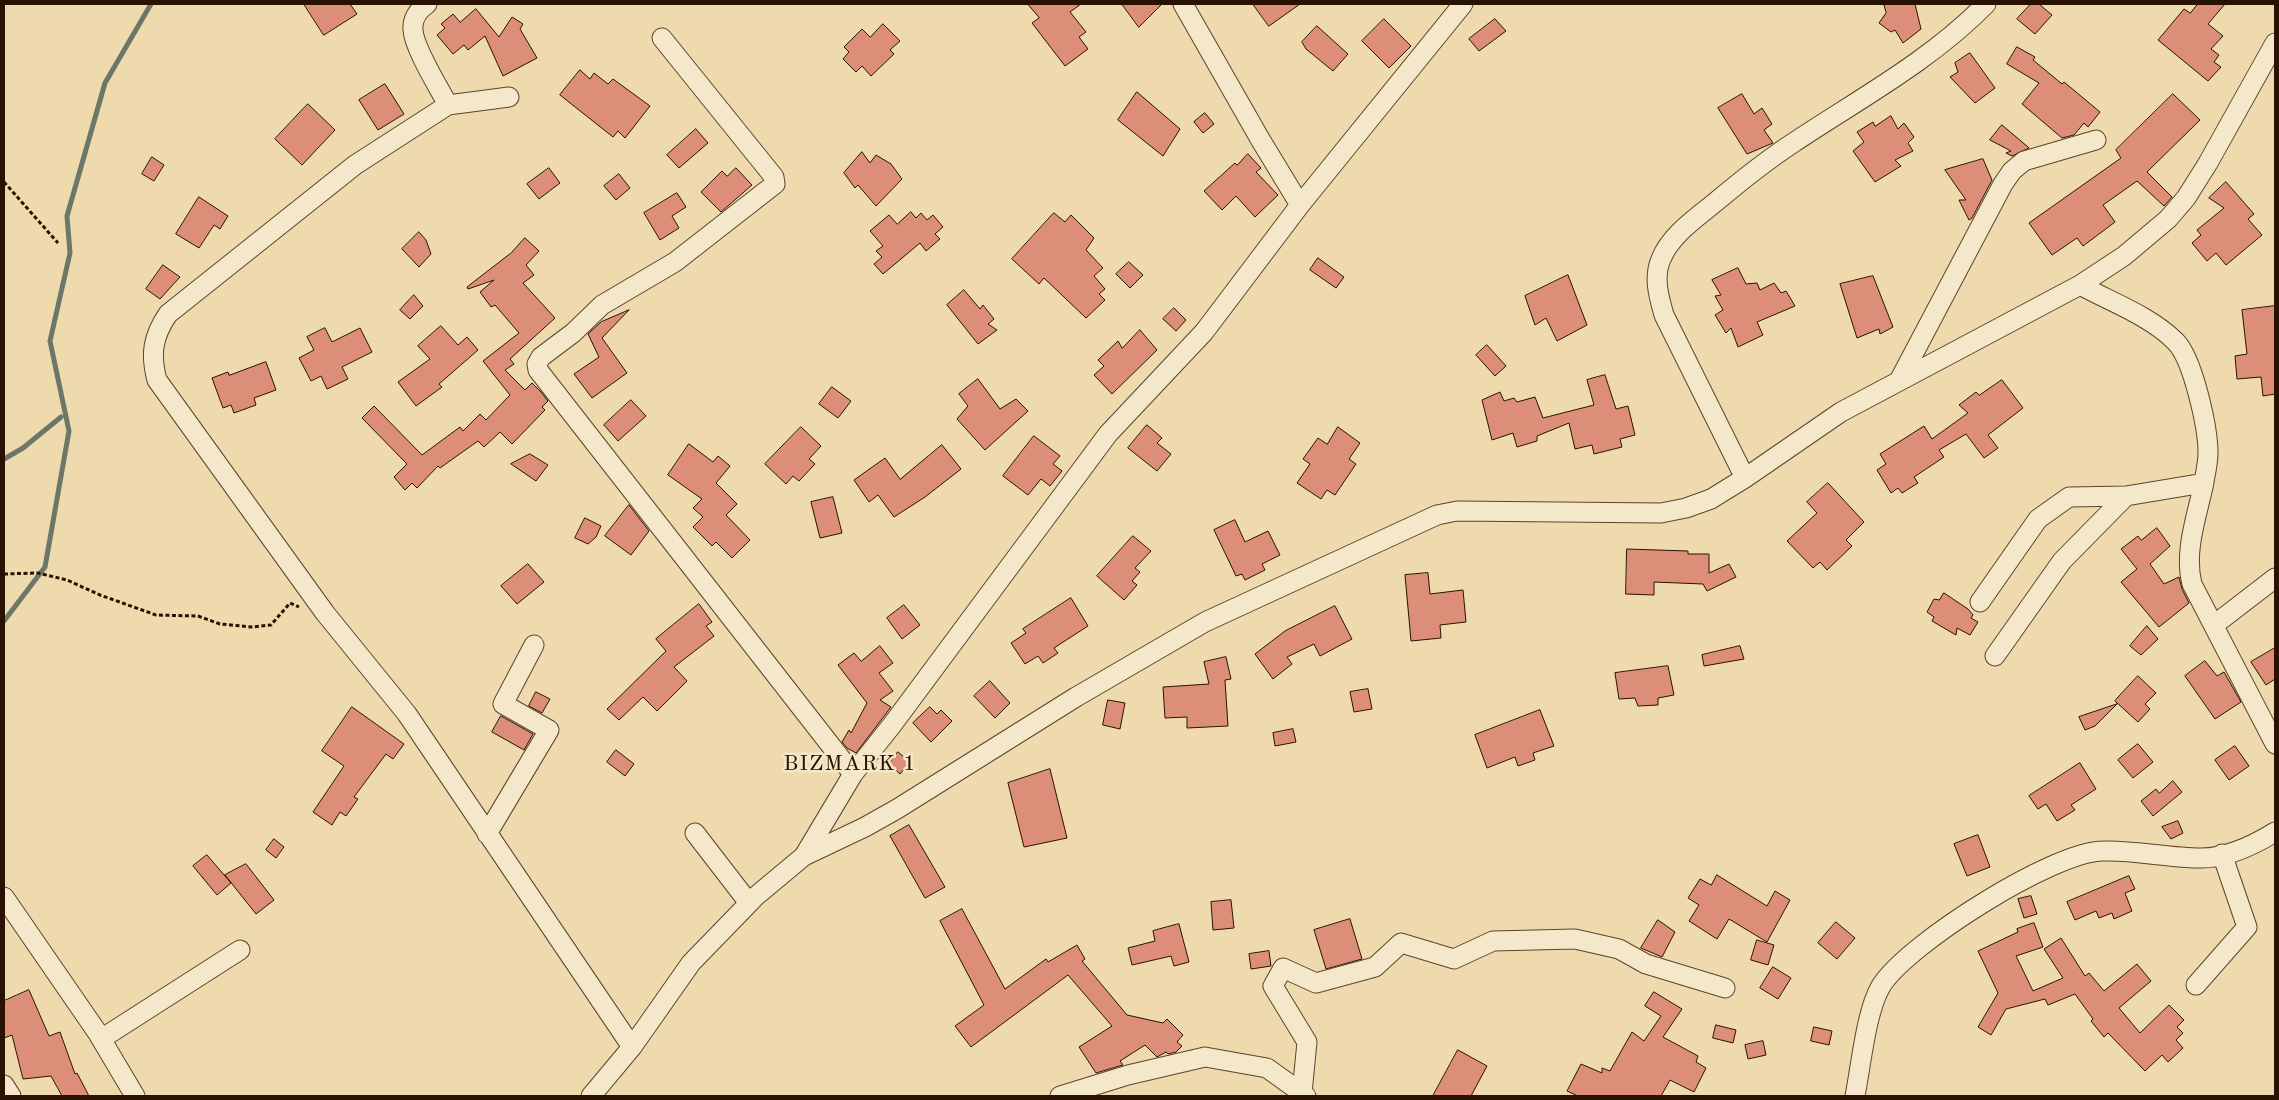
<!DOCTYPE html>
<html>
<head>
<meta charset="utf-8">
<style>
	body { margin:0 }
	#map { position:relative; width:2279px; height:1100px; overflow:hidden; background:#eedaad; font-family:"Old Standard TT",serif }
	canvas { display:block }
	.frame { position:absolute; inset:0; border:5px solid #2a1202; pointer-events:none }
</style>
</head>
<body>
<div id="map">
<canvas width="2279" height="1100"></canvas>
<div class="frame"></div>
</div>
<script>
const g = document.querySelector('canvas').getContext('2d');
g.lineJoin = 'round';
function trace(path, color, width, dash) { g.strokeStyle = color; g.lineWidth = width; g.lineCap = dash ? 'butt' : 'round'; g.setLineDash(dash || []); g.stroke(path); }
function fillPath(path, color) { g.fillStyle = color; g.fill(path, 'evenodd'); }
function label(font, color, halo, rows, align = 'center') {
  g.font = font + ' "Old Standard TT",serif'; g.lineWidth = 5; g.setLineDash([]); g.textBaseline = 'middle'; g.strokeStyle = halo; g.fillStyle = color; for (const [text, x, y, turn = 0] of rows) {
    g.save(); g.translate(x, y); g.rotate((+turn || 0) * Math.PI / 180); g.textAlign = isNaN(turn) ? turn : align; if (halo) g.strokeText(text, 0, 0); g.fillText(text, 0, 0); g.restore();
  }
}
trace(new Path2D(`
	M4,459L23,448L61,417
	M4,621L45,567L69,431L50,341L70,253L67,216L105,83L151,4`), '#6d7769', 5);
const building = new Path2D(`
	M304,4H350L357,14L324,35Z
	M1028,4H1081L1070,12L1086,32L1079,37L1088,49L1065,66L1032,23L1039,18Z
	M1122,4H1162L1139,27Z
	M1253,4H1300L1269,26Z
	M1884,4H1915L1921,29L1903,43L1895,30L1891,32L1879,23L1886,13Z
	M2031,4H2039L2052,15L2035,34L2017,19Z
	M2198,4H2225L2208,24L2223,36L2211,49L2219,55L2214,62L2221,67L2208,81L2158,40L2184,9L2190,13Z
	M476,9L499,37L512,17L523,24L520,29L537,58L503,76L485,36L468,50L464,45L453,54L437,35L445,28L441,24L453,14L460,22Z
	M1384,19L1411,46L1389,68L1362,41Z
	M1495,19L1506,31L1479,51L1469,39Z
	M883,24L900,41L890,50L894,54L871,76L862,66L856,72L843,59L849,52L844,47L862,29L870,37Z
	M1317,26L1348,54L1333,71L1306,49L1302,42Z
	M2017,47L2035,57L2033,60L2062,84L2064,82L2100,112L2088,127L2084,123L2074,135L2062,138L2022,104L2039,83L2007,64Z
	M1970,53L1995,88L1975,103L1950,77L1958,72L1955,63Z
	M580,70L590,79L594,73L608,84L613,79L650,106L625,138L618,131L613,137L560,95Z
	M385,84L404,114L378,130L359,100Z
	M1137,92L1180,129L1163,156L1118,120Z
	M1742,94L1754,114L1762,108L1772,124L1764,130L1773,143L1747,154L1718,108Z
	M2173,94L2200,120L2147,172L2172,197L2164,206L2137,181L2103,205L2115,222L2083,246L2077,238L2052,255L2029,223L2121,158L2116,150Z
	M308,104L335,130L302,165L275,139Z
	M1205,113L1214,124L1203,133L1194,122Z
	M1891,116L1898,129L1904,123L1914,137L1908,143L1913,151L1895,160L1901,166L1875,182L1853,151L1864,142L1857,132L1873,122L1875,126Z
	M2002,125L2028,147L2029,148L2012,156L2006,153L2011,151L1990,140Z
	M696,129L708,143L679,168L667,155Z
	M862,152L870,163L876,155L891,164L902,179L876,206L858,185L855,188L844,173Z
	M1248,154L1261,168L1256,172L1278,195L1255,217L1236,196L1222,210L1204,191L1235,163L1237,165Z
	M152,157L164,165L154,181L142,174Z
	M1983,159L1992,180L1972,218L1969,220L1959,200H1966L1945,170Z
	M549,168L560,183L539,199L527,184Z
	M736,168L752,185L721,212L701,192L722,171L727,176Z
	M619,174L630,188L616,200L604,186Z
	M2226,182L2254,214L2248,219L2262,235L2226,265L2216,253L2207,261L2192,243L2201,235L2197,230L2224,208L2209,198Z
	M677,193L686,207L672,216L679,228L660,240L644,213Z
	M199,197L228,216L220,229L214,225L199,248L176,234Z
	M911,212L916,218L921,213L927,220L933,215L943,227L935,234L940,239L926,251L920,243L883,274L874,264L882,257L876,251L883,246L870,231L889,215L897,224Z
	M1054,213L1065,222L1071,215L1094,238L1086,250L1103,268L1094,276L1105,289L1099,294L1105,300L1086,318L1044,278L1039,284L1012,259Z
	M419,232L426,240L431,254L419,267L402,249Z
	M525,238L539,251L526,265L534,275L523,283L555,318L510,359L514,364L505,370L525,390L532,383L541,392L548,401L542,407L545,410L512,444L500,432L484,447L478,441L440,468L438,466L417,488L412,483L405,490L394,477L407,464L362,418L374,406L422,455L460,427L463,431L480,414L486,420L510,395L483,361L519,333L495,305L491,307L480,292L494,280L468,289L467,287L511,253Z
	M1318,258L1344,277L1336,288L1310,270Z
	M1129,262L1143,275L1130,288L1116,274Z
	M163,265L180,277L160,299L146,289Z
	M1738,268L1746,284L1757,283L1760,290L1774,283L1781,293L1786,291L1795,306L1757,322L1763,335L1738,347L1731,328L1726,333L1715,315L1723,310L1715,296L1721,295L1712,280Z
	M1568,275L1587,325L1557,341L1546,318L1535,325L1525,296Z
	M1873,276L1893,327L1880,334L1879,329L1857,338L1840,284Z
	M964,290L980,309L983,305L994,319L988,324L997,330L978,344L947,305Z
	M414,295L423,306L410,319L400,310Z
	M2275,306V394L2263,396L2261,377L2237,379L2235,356L2247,354L2242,310Z
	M1174,308L1186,320L1176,331L1163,319Z
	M629,310L602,338L627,373L592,398L574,374L599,357L588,334L601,322Z
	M441,326L458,345L467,337L478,350L439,384L442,387L416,406L398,382L430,359L418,346Z
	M325,328L332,342L360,328L372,352L342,367L348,379L327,389L321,376L311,381L299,358L314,350L307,337Z
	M1140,330L1157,350L1112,394L1094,375L1104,366L1098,360L1118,341L1122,348Z
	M1487,345L1506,366L1495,376L1476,355Z
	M266,362L276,390L254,398L256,405L234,413L231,405L223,408L212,378L228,372L229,375Z
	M1605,375L1616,409L1628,406L1635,435L1620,439L1622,447L1594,454L1592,445L1575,449L1569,423L1537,436V441L1517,447L1513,433L1492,440L1482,400L1500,392L1504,401L1514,398L1517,402L1535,397L1543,418L1594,405L1587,380Z
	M978,379L1000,409L1016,399L1028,411L985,450L957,419L968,406L959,394Z
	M2002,380L2023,408L1988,435L1998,448L1984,458L1966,434L1939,450L1944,457L1914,477L1918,483L1902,493L1898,488L1891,493L1877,470L1886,464L1880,454L1924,426L1932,439L1968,413L1959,405L1976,392L1979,395Z
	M832,387L851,401L838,418L819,404Z
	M631,400L646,416L618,441L604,425Z
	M1147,425L1162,438L1157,443L1171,454L1157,471L1128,448Z
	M801,427L821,446L809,459L815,464L799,481L793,476L786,484L765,464Z
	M1338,427L1360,443L1349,459L1356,464L1335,495L1327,490L1321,499L1297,483L1310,464L1303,459L1318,438L1327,444Z
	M1034,436L1060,456L1053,464L1062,471L1050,486L1041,479L1028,495L1003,476Z
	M689,444L713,462L718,456L730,466L716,483L737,504L726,515L750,540L732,558L716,542L712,546L693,527L703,517L693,508L702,499L668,475Z
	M942,445L961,469L925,497L894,517L878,495L869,502L854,480L885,458L900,479Z
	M530,454L548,465L536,481L511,464Z
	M1828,483L1864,522L1846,540L1852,546L1827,570L1820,562L1813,568L1787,541L1817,513L1807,502Z
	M833,497L842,533L820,538L811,502Z
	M629,505L649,531L631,555L605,536Z
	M585,518L601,526L596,537L588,544L575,538Z
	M1235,520L1245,542L1268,531L1280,555L1262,564L1265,570L1245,580L1242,574L1236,576L1214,530Z
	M2157,528L2170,546L2150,564L2164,584L2179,577L2182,589L2189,603L2159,627L2121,582L2137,569L2121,549L2138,536L2141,540Z
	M1133,536L1151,551L1135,568L1140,572L1132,581L1137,585L1124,600L1097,576Z
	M1627,549L1688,551V554H1709V573L1729,564L1736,577L1707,591L1703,584L1654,582V595L1626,594Z
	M528,564L544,582L517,604L501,586Z
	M1428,573L1430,594L1463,590L1466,622L1440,625L1441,638L1411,641L1405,575Z
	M1944,593L1968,609L1973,615L1971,618L1978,622L1970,635L1957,628L1956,635L1932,621L1934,617L1927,612L1934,599L1939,600Z
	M1071,598L1088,626L1054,648L1058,653L1043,663L1038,656L1025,664L1011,643L1026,633L1023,629Z
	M699,604L712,622L706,626L714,636L674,667L687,681L657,711L643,697L619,720L607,709L666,651L656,639Z
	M904,605L920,625L902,639L887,618Z
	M1335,606L1352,639L1320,656L1314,644L1287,657L1292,664L1273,679L1255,654L1285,631Z
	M2147,626L2158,639L2141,655L2130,646Z
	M880,646L893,663L879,673L893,691L880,700L891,707L856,753L847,748L842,742L849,730L851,733L867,703L838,665L854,653L861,661Z
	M1740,646L1744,659L1704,666L1702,655Z
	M2275,648V679L2266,685L2251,662Z
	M1226,657L1231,679L1225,680L1228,726L1187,728V717L1165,718L1163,687L1209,684L1204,662Z
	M2205,661L2217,676L2224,672L2241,702L2215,719L2185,676Z
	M1668,666L1674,695L1658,698V705L1638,706L1635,698L1619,699L1615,673Z
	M2138,676L2156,693L2145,704L2150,709L2138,722L2115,701Z
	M990,681L1010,703L995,718L974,696Z
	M1368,689L1372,709L1354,712L1350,692Z
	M536,692L550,699L542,713L529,706Z
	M1108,700L1125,703L1120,729L1103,725Z
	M2117,704L2095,726L2085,730L2079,717Z
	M352,707L404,744L393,759L386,754L354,797L358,799L346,816L340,812L332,825L313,812L344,766L322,751Z
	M930,707L937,714L941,710L952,721L931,742L913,723Z
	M1540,710L1554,746L1533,753L1535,760L1518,766L1515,757L1487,768L1475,735Z
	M501,716L533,734L524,750L492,732Z
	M1293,729L1296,742L1275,746L1273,733Z
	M2138,744L2153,762L2133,778L2118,760Z
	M2235,746L2249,766L2229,780L2215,760Z
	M616,750L634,764L625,776L607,762Z
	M898,752L910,762L900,774L889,764Z
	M2080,763L2096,789L2071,805L2075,810L2057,821L2046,804L2038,809L2029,796Z
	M1050,769L1067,838L1024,847L1008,783Z
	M2173,781L2182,792L2153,816L2141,801L2156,789L2159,793Z
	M2178,821L2183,833L2171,839L2162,827Z
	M909,825L945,887L925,898L890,836Z
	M1978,835L1990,867L1967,876L1954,844Z
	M274,839L284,847L276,858L266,850Z
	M207,855L231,883L217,895L193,866Z
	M246,864L274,900L256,914L225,875Z
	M1717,875L1767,906L1775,891L1790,900L1767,942L1729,919L1717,939L1689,921L1699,905L1688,898L1700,879L1711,885Z
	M2129,876L2135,889L2125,893L2132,911L2114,919L2112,913L2099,918L2096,911L2075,920L2067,902Z
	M2031,896L2037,914L2024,918L2018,899Z
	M1231,900L1234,928L1213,930L1211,902Z
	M962,909L1005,989L1046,959L1048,962L1077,945L1085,959L1082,961L1127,1015L1163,1023L1167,1019L1183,1035L1177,1042L1182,1046L1176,1052L1168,1054L1166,1052L1157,1057L1145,1045L1120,1061L1123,1065L1096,1073L1079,1047L1112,1026L1068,975L971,1047L955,1026L984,1005L940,921Z
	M1350,919L1362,959L1326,969L1314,930Z
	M1658,920L1675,932L1662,957L1641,948Z
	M1836,922L1855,938L1837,959L1818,943Z
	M2034,923L2043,947L2016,956L2033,991L2063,978L2044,949L2061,938L2085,976L2089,973L2104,991L2137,964L2151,981L2119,1008L2140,1033L2169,1005L2184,1020L2177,1027L2183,1033L2176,1040L2183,1048L2168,1062L2162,1055L2145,1071L2108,1033L2104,1037L2091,1021L2093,1019L2075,994L2048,1005L2045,999L2006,1009L1991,1035L1978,1027L1998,993L1978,951L2018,932L2017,929Z
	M1179,924L1189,962L1174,966L1171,956L1132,965L1128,948L1155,941L1153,931Z
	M1757,940L1774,945L1768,965L1751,960Z
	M1269,951L1271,966L1251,969L1249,954Z
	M1773,967L1791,978L1778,999L1760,988Z
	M29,990L49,1036L60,1032L75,1074L77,1073L89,1096H62L51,1076L23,1079L12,1035L4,1038V1001Z
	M1654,992L1682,1009L1663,1037L1698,1056L1696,1062L1706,1068L1694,1092L1670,1080L1661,1096H1578L1567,1091L1581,1064L1602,1073V1068L1610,1071L1632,1032L1644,1041L1661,1016L1645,1006Z
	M1716,1025L1736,1030L1733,1043L1713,1038Z
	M1814,1027L1832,1031L1829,1045L1811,1041Z
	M1763,1041L1766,1055L1748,1059L1745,1045Z
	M1458,1050L1487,1066L1471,1096H1433Z`);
fillPath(building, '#dc8e78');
trace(building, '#2a1202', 1);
const minor = new Path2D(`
	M427,4C418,10 412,19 413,30C414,48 439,88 448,105
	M1183,4L1260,139L1300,205
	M662,38L774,177L775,184L675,262L602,305L573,333L541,357L537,364L538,370L853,774
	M509,97L448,105L355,165L168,314C153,336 150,354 157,380L325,613L407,714L632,1047
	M2080,285C2111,302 2150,316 2175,341C2193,358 2208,428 2208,453C2208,464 2205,475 2203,487C2196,519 2184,552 2192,584L2275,744
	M1900,379L2003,184L2012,171L2024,161L2096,140
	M1745,478L1664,315C1659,297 1653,278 1661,259C1671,234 1698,217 1718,200C1742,180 1767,160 1793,143C1859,99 1930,61 1986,4
	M1980,602L2038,519L2069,497L2126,496
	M2214,625L2275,578
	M1995,656L2062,561L2126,496L2204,483
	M695,833L749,903
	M487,834L549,730L503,704L534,645
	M804,856L853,774L892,725L1108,434L1204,332L1300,205L1463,4
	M4,897L97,1032L135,1096
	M2196,985L2247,927L2222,854
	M101,1039L240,950
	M4,1085L11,1096
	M1302,1093L1307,1042L1273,986L1283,968L1316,983L1375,967L1401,943L1454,959L1493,941L1575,939L1619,949L1646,964L1725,988
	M591,1096L632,1047L691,963L756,896L804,856L865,827L897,809L1076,697L1205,622L1437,515L1457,511L1661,513L1686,508L1711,499L1745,478L1841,412L2080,285L2124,256L2168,219L2186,198L2208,163L2275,43
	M1060,1096L1128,1075L1205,1057L1267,1068L1306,1096
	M1855,1096C1861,1066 1866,1011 1881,986C1907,944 2054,851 2103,851C2136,850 2168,858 2201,858C2227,858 2254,845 2275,832`);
trace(minor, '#5b442d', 21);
trace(new Path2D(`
	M4,182L58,243
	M4,574L38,573L67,580L100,595L156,615L198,616L220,624L252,627L271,625L290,603L299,607`), '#2a1202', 3, [4, 2.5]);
trace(minor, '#f4e7ca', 19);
g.letterSpacing = '1px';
label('22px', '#2a1202', '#f4e7ca', [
	["BIZMARK 1",850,764]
]);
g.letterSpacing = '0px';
</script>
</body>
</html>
